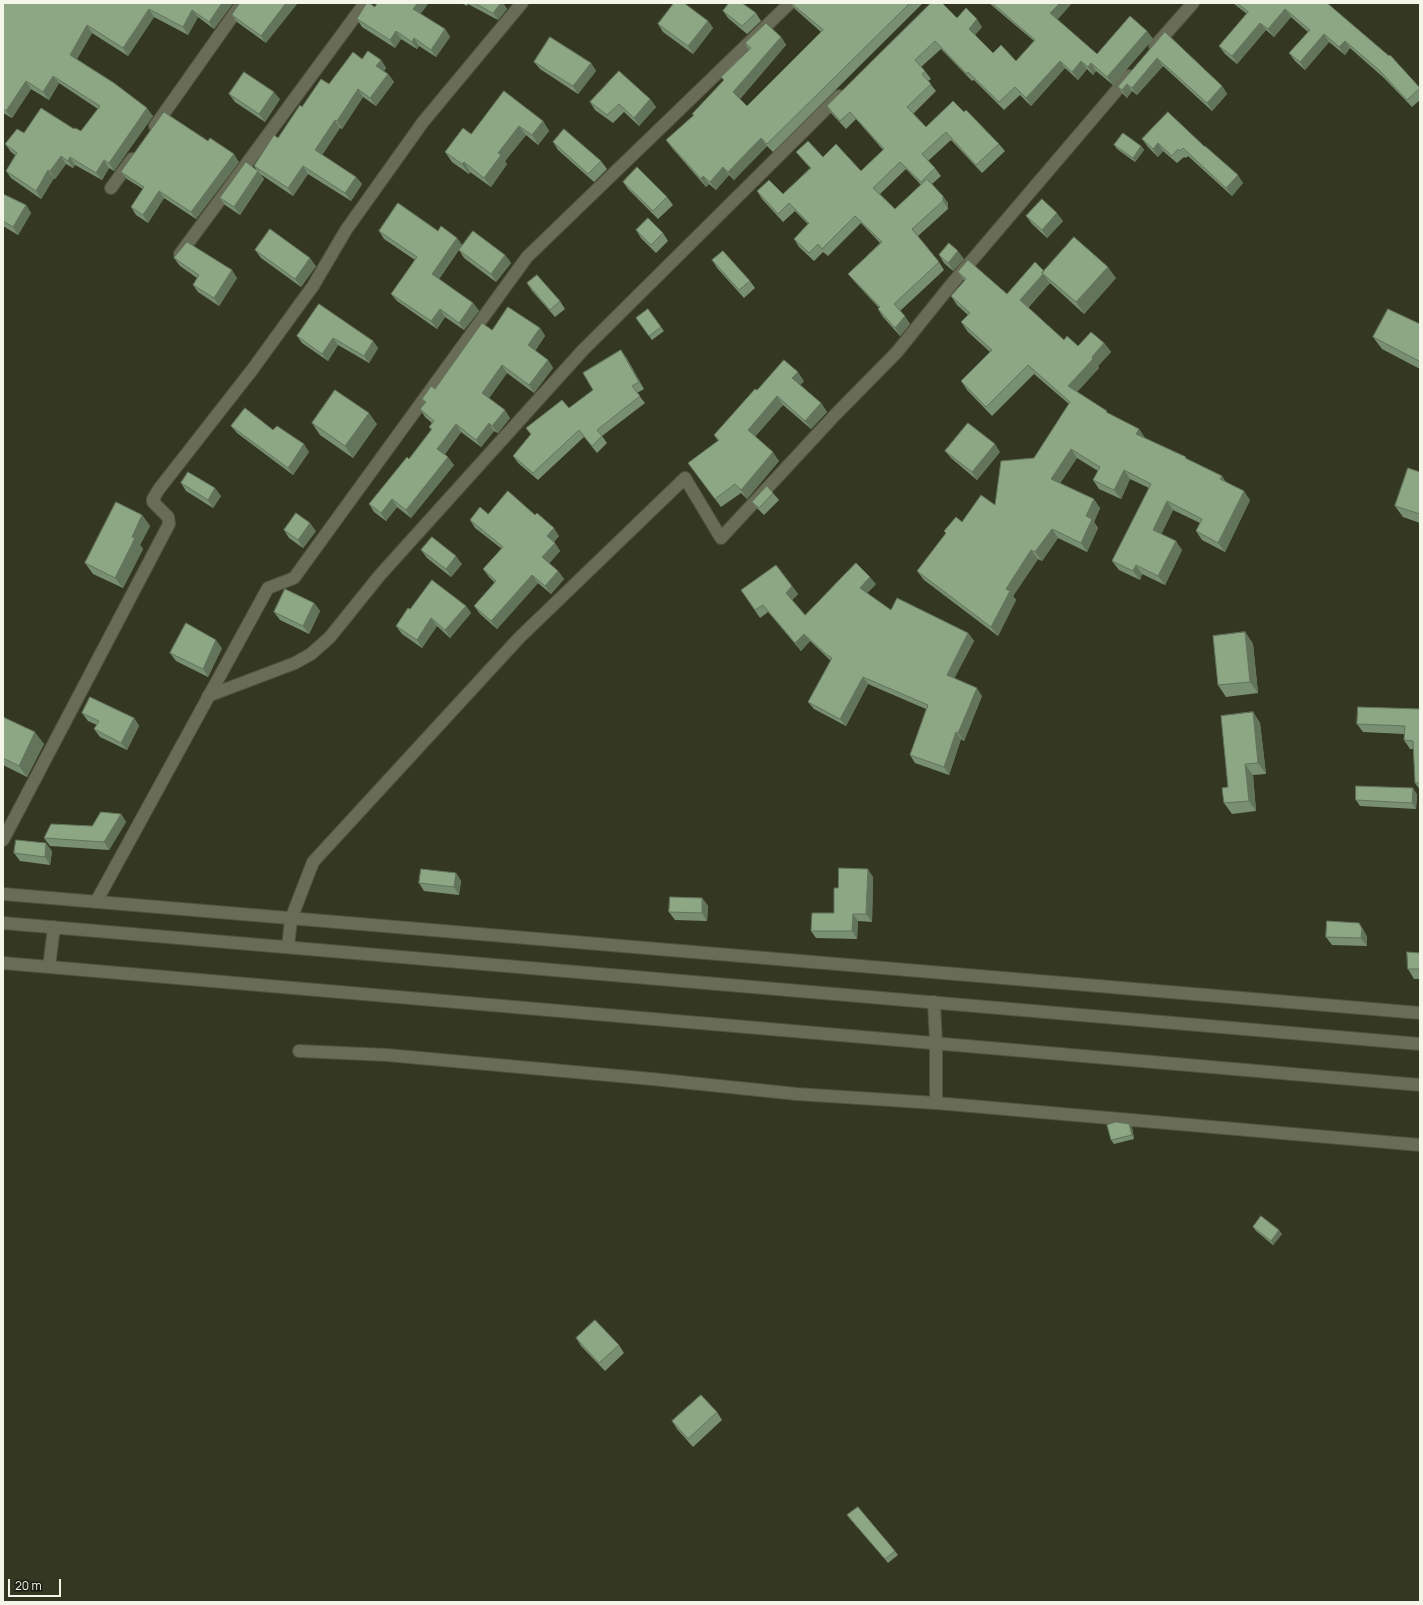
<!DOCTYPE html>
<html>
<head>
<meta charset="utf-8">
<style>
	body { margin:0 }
	#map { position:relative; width:1423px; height:1605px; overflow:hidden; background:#343722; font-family:Manrope,sans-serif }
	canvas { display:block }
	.frame { position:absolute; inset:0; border:4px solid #f4f6e9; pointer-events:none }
	.scale { position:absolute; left:8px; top:1579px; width:53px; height:18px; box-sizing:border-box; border:2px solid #f4f6e9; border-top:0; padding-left:5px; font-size:12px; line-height:14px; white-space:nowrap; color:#f4f6e9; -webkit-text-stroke:3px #1c1d14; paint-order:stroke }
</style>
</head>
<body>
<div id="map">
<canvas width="1423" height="1605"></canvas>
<div class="frame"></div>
<div class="scale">20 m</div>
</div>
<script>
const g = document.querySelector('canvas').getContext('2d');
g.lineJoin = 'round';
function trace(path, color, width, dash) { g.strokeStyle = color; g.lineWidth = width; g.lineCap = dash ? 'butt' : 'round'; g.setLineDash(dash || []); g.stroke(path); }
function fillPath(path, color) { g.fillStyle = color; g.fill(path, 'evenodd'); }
const street = new Path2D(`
	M1155,46L1193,3
	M155,126L242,3
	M111,188L132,159
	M180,254L365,3
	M208,696L295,663L311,654L330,637L380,575L583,350L839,96
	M3,840L169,524L168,517L153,502V499L159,489L252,370L313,286L346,230L423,122L522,3
	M3,894L1420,1013
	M96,902L268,588L294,578L527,257L790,3
	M288,947L291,919L313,862L519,638L685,478L721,538L835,415L897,352L950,286L1129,76
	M934,1002L936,1043V1103
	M299,1051L387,1055L652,1079L797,1094L936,1103L1420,1145`);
const secondary = new Path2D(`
	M3,923L1420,1044
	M3,963L1420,1085
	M49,967L54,927`);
trace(street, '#505240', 14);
trace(secondary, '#505240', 14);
trace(street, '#696c56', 12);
trace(secondary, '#696c56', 12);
fillPath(new Path2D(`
	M3,3H233L214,29L198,17L188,35L154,17L128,56L92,33L77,59L153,116L114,171L109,168L102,180L75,165L73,168L66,164L55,179L54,178L41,199L11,178L6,171L15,155L11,152L5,144L24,133L74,129L81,131L98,109L59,83L49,100L31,89L12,118L3,113Z
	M240,3L266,43L237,22L232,15Z
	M461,3H503L507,9L498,20L468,4L467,6Z
	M790,3H923L773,152L767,146L734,180L729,175L716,190L709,184L706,187L672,148L666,140L694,116L692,114L724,81L721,77L749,50L745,43L781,37L786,45L740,99L747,106L821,32L795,9Z
	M989,3H1072L1057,20L1097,54L1147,31L1153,39L1113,85L1096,71L1093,75L1087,69L1078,80L1065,68L1031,106L1020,95L1004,110L974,80L972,81L941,49L921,67L925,71L931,79L928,81L936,91L913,114L926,127L964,112L999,144L1005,151L982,173L951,140L928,161L935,168L941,176L932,184L948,203V209L918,236L939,262L944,270L900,311L910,324L900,336L883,317L878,309L879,308L854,281L848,274L880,243L861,223L828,256L823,252L814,261L799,247L794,239L808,224L795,211L783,222L762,199L757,191L783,194L810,168L802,159L796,152L823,157L861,171L883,150L856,119L846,129L832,114L827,106L957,18L982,27L975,35L993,53L1016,61L1034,41ZM906,169L921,185L895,209L880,194Z
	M1233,3H1327L1389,56L1390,55L1420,88V100L1412,107L1384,78L1350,48L1345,55L1329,42L1305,70L1295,61L1289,53L1308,32L1291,17L1274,37L1266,30L1237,64L1225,54L1219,46L1247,14Z
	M375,7L421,14L445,29L450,37L436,57L419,46L417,49L401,39L395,48L362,27L357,19Z
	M723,11L756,13L761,21L747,34L728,18Z
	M708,21L713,28L693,54L663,32L658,24Z
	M1165,32L1222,86L1227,94L1212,111L1163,66L1137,95L1132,91L1127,98L1124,95L1118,87Z
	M362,59L381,60L386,68L384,71L388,74L394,82L376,106L363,97L342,129L340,128L322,155L356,177L362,184L351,201L308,174L293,196L260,174L264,179L240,215L225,205L220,198L257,170L254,166L278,138L302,107Z
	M534,62L591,63L596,71L578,94L540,69Z
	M229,94L280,99L265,122L235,102Z
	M650,99L656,107L639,126L624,112L613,123L595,110L590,102Z
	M543,121L549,131L538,145L526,135L505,161L507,164L491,187L470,172L469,174L452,162L445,152L471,134Z
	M1142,139L1205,147L1243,183L1232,196L1188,156L1186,158L1184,157L1177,163L1163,151L1158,157L1148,147Z
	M553,142L601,161L607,169L594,182L558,150Z
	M1114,145L1141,146L1144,150L1135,162L1117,149Z
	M239,162L196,219L164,198L148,223L136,215L131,207L143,189L127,179L121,172Z
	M623,182L667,197L673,205L658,219L628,189Z
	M3,194L26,205L31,213L18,235L3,226Z
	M1026,216L1063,221L1047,238L1032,224Z
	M636,230L663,233L668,241L656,253L641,238Z
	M379,231H438L457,238L462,245L505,255L511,263L496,282L464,258L459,250L439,279L473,303L479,311L464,330L445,317L437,329L397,301L391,294L415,260L384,239Z
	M255,250L316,266L301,287L261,258Z
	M939,255L964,259L953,271L944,263Z
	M174,258L237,278L219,306L198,292L193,285L197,278L180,266Z
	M712,260L750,281L755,288L744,298L717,268Z
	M1044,271L1116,278L1084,314L1050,283L1028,308L1064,340L1078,346L1104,343L1111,352L1098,366L1099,368L1077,392L1109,414L1139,429L1145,438L1222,476L1226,483L1250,500L1225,552L1202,540L1196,531L1200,523L1173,510L1161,534L1182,550L1165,585L1142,574L1140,580L1119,570L1112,561L1149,488L1130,479L1121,499L1099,489L1093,480L1098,471L1077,458L1060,483L1100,508L1094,522L1098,528L1087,552L1058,538L1042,561L1038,559L1013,596L1016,600L998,636L924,580L917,571L946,534L944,531L995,505L1034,458L1069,404L1034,374L992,416L967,390L961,381L990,352L968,332L961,322L968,315L957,305L951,296L965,281L958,272L1007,294Z
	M527,283L560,301L565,309L555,317L532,291Z
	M319,304L373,341L378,348L369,363L338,345L328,361L302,343L297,336Z
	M648,309L664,331L652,340L636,318Z
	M1420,324V369L1382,349L1373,337Z
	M540,328L545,336L535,351L548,360L553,368L534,393L507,373L489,398L510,418L498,433L494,431L481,447L461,432L445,454L454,465L411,518L397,507L386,521L374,512L369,504L409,459L431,430L429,427L432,423L425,417L420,409L425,403L422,399L435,389L492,330Z
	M626,357L644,389L637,393L645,403L602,436L607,443L597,453L584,437L538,480L518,463L513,456L531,435L526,428L569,408L593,390Z
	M804,381L800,385L821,403L827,412L811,429L783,405L755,436L779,461L747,499L741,493L721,507L688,463L718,441L714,435L757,390Z
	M312,423L377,424L353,458L320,435Z
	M231,426L273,430L309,452L293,475L237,433Z
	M945,451L1000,452L977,480L951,458Z
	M1420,472V523L1403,517L1395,506Z
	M181,483L221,496L213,508L186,491Z
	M773,493L779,500L764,515L758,509L752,502Z
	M488,514L559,536L554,542L560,551L549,563L558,571L564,579L551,594L538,583L497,629L480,614L474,606L495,583L489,577L483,569L502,549L475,528L470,520Z
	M142,515L150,526L140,545L143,549L123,588L93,574L85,563Z
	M284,530L316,531L303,548L289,538Z
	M421,550L462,564L451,577L427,558Z
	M876,584L867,593L891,610L968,633L974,641L954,678L982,696L964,741L961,739L949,775L915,763L910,755L926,709L868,684L846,726L814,709L808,702L831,661L810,641L801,651L768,612L760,618L741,590L792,586L798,594L792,600L805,615Z
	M314,603L320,611L309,634L280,620L274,612Z
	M466,606L471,613L450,638L437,626L422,648L402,634L396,626L410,609Z
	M1245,632L1253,644L1258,693L1226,697L1218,685Z
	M222,648L208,677L176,661L170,653Z
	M1420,709L1414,749H1410L1404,740V734L1363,732L1357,724Z
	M1253,712L1260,723L1266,774L1253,775L1256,811L1232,814L1224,803L1228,787Z
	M82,713L134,718L139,726L127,750L100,737L94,729L97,725L88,721Z
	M3,717L44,744L27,777L3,765Z
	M1415,783H1420V790Z
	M1417,794L1416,809L1360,806L1356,800Z
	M121,814L126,822L109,850L50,846L44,838L92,826Z
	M52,851L50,865L20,861L14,853Z
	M456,873L461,881L459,895L424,891L419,883Z
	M873,877L872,922L858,921L857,939L816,938L811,931L834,913L838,888Z
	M702,898L708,906L707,921L675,920L669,912Z
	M1359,923L1364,931L1367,937V946L1332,945L1326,937Z
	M1420,953V979H1414L1408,969Z
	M1129,1124L1132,1128L1134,1139L1114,1144L1111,1140Z
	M1253,1227L1282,1234L1273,1245L1256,1231Z
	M576,1338L619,1345L624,1353L605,1371L581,1346Z
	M717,1412L722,1420L693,1447L677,1429L672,1421Z
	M847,1515L895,1551L898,1555L888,1563Z`), '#798f71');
fillPath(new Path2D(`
	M222,3H233L214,29L209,22Z
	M286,3H298L266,43L261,36Z
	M418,3H429L419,16L413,9Z
	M501,3H503L507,9L498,20L493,13Z
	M1060,3H1072L1056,21L1050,13Z
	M149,9L154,17L128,56L123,48Z
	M1285,9L1291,17L1274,37L1268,29Z
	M192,10L198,17L188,35L183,27Z
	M977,19L982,27L974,36L969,29Z
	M708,21L713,28L693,54L688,46Z
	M1260,23L1266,30L1237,64L1232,56Z
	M87,25L92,33L75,62L70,55Z
	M445,29L450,37L436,57L431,50Z
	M396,31L401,39L395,48L390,40Z
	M1147,31L1153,39L1113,85L1107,77Z
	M1324,34L1329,42L1305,70L1300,62Z
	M781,37L786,45L738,101L733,92Z
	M414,38L419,46L417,49L412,42Z
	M1345,41L1350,48L1345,55L1339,47Z
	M1157,58L1163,66L1137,95L1132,88Z
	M381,60L386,68L382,73L376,66Z
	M1060,61L1065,68L1031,106L1026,98Z
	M1081,61L1087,69L1078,80L1072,72Z
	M591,63L596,71L578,94L573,86Z
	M1091,63L1096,71L1093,75L1088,67Z
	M388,74L394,82L376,106L370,98Z
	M53,76L59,83L49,100L43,92Z
	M26,81L31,89L12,118L6,111Z
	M1127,84L1132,91L1127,98L1122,90Z
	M1222,86L1227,94L1212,111L1207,103Z
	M358,89L363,97L342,129L337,121Z
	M274,92L280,99L265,122L259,114Z
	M650,99L656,107L639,126L634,118Z
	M147,108L153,116L114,171L109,163Z
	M335,120L340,128L320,158L315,150Z
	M543,121L549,131L538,145L532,135Z
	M519,126L526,135L505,161L507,164L491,187L484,178L498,153Z
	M761,138L767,146L734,180L728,172Z
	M1158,143L1163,151L1158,157L1153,149Z
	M1141,146L1144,150L1135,162L1133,158Z
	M234,154L239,162L196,219L191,212Z
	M61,156L66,164L55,179L50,171Z
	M70,157L75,165L73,168L68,161Z
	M104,160L109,168L102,180L96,173Z
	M464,162L470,172L469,174L462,164Z
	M303,166L308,174L293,196L288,188Z
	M723,167L729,175L716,190L710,182Z
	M48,170L54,178L41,199L36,191Z
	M258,171L264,179L240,215L234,207Z
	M1238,175L1243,183L1232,196L1226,188Z
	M703,176L709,184L706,187L701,179Z
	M356,177L362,184L351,201L345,193Z
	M159,191L164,198L148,223L143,215Z
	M943,196L948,203V209L943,201Z
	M26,205L31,213L18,235L13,227Z
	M1057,213L1063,221L1047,238L1042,230Z
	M457,238L462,245L437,282L432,274Z
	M958,251L964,259L953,271L948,263Z
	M505,255L511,263L496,282L491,274Z
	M310,258L316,266L301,287L295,279Z
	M1108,267L1116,278L1084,314L1076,302Z
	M232,270L237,278L219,306L214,298Z
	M1043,274L1050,283L1026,309L1020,300Z
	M473,303L479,311L464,330L459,323Z
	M440,309L445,317L437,329L431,321Z
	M905,316L910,324L900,336L895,328Z
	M540,328L545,336L533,353L528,345Z
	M333,338L338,345L328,361L322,354Z
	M373,341L378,348L369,363L364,356Z
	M1104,343L1111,352L1098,366L1099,368L1074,395L1068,386L1092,357Z
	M621,350L626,357L644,389L639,382Z
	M548,360L553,368L534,393L529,385Z
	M502,365L507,373L487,401L482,393Z
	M798,372L804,381L798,387L792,378Z
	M777,396L783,405L754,438L748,430Z
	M821,403L827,412L811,429L805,421Z
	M505,410L510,418L498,433L492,426Z
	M369,413L377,424L353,458L345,446Z
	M489,423L494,431L481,447L476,440Z
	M456,424L461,432L443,456L437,449Z
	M1139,429L1145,438L1143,443L1136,434Z
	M304,444L309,452L293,475L288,468Z
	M995,444L1000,452L977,480L972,472Z
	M1071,449L1077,458L1057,488L1051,479Z
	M773,452L779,461L747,499L741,490Z
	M448,457L454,465L411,518L406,510Z
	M1124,470L1130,479L1121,499L1114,490Z
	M1222,476L1228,485L1220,479Z
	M215,488L221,496L213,508L208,500Z
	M1244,491L1250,500L1225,552L1218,543Z
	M392,499L397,507L386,521L381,513Z
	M1094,499L1100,508L1094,522L1098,528L1087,552L1081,543L1086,516Z
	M1167,501L1173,510L1159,539L1153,530Z
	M142,515L150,526L140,545L143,549L123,588L115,578L132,537Z
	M310,523L316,531L303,548L298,540Z
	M554,528L559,536L552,544L547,536Z
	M1052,529L1058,538L1042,561L1035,552Z
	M1176,541L1182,550L1165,585L1158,576Z
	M555,543L560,551L548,565L542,557Z
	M1031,550L1038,559L1013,596L1016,600L998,636L991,627L1006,589Z
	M456,556L462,564L451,577L446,569Z
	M1136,565L1142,574L1140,580L1133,571Z
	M558,571L564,579L551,594L545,586Z
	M532,575L538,583L497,629L491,621Z
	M870,577L876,584L865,595L860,588Z
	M792,586L798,594L792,600L786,593Z
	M314,603L320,611L309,634L303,626Z
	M466,606L471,613L450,638L445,630Z
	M431,618L437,626L422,648L417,640Z
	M1245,632L1253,644L1258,693L1250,682Z
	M968,633L974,641L952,683L947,675Z
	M804,634L810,641L801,651L795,643Z
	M216,640L222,648L208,677L203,669Z
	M863,677L868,684L846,726L840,719Z
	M977,688L982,696L964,741L958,733Z
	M1253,712L1260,723L1266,774L1258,763Z
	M134,718L139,726L127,750L121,743Z
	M35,732L44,744L27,777L19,766Z
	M956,732L961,739L949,775L944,767Z
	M1245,764L1253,775L1256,811L1249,801Z
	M1413,788L1417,794L1416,809L1412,803Z
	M121,814L126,822L109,850L104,842Z
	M46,843L52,851L50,865L45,857Z
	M868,869L873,877L872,922L866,914Z
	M456,873L461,881L459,895L454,887Z
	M702,898L708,906L707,921L702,913Z
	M853,914L858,921L857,939L852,931Z
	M1359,923L1364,931L1367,937V946L1361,938Z
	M1129,1124L1132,1128L1134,1139L1132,1135Z
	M1279,1230L1282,1234L1273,1245L1271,1241Z`), '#63745c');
const building = new Path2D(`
	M3,3H222L209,22L192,10L183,27L149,9L123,48L87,25L70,55L114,83L147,108L109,163L104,160L96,173L70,157L68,161L61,156L50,171L48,170L36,191L6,171L17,153L5,144L17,129L24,133L41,108L74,129L75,128L81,131L100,106L53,76L43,92L26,81L6,111L3,108Z
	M240,3H286L261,36L232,15Z
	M367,3H369L375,7L377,3H418L413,9L445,29L431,50L414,38L412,42L396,31L390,40L357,19Z
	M475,3H501L493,13Z
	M674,3H684L708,21L688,46L658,24Z
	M729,3H742L756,13L742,26L723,11Z
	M791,3H910L767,144L761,138L728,172L723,167L710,182L703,176L701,179L666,140L694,115L692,114L724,80L721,77L751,48L745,43L766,23L781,37L733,92L747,106L823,30Z
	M931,3H942L957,18L966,8L977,19L969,29L993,53L1001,45L1016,61L1035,40L992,3H1060L1050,13L1097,54L1130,16L1147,31L1107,77L1091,63L1088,67L1081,61L1072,72L1060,61L1026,98L1015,87L999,102L968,72L967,74L935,41L915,60L925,71L922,74L931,84L907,107L926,127L953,101L964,112L966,110L999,144L976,165L946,132L922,154L935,168L921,182L900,162L873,188L895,209L927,179L943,196V201L912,229L939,262L894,304L905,316L895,328L878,309L880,307L848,274L882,242L855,216L822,249L818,244L809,253L794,239L809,223L789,203L778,214L757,191L769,180L783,194L811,168L796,152L808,141L823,157L836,144L861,171L884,149L850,112L840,121L827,106Z
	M1237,3H1327L1389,56L1390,55L1420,88L1407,100L1379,70L1345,41L1339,47L1324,34L1300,62L1289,53L1310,30L1285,9L1268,29L1260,23L1232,56L1219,46L1248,12Z
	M1165,32L1222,86L1207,103L1157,58L1132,88L1127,84L1122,90L1118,87Z
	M550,37L591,63L573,86L534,62Z
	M368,51L381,60L376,66L388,74L370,98L358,89L337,121L335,120L315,150L356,177L345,193L303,166L288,188L254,166L274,135L278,138L300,105L302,107L321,79L329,84L353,52L362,59Z
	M619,71L650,99L634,118L619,104L607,115L590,102Z
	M244,72L274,92L259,114L229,94Z
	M504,91L543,121L532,135L519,126L498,153L501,155L484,178L464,162L462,164L445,152L463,128L471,134Z
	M164,112L208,141L210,138L234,154L191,212L159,191L143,215L131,207L144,187L121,172Z
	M1168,112L1205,147V146L1238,175L1226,188L1183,148L1180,151L1178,149L1172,156L1158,143L1153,149L1142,139Z
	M564,129L601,161L588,174L553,142Z
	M1123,133L1141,146L1133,158L1114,145Z
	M246,162L258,171L234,207L220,198Z
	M637,167L667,197L653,211L623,182Z
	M3,194L26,205L13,227L3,221Z
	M1042,199L1057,213L1042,230L1026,216Z
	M398,203L438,231L441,226L457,238L432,274L473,303L459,323L440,309L431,321L391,294L417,257L379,231Z
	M648,218L663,233L651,245L636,230Z
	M270,229L310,258L295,279L255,250Z
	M473,231L505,255L491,274L459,250Z
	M1074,237L1108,267L1076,302L1042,273Z
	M187,242L232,270L214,298L193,285L199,275L174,258Z
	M949,243L958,251L948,263L939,255Z
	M723,251L750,281L739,290L712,260Z
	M968,260L1007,294L1035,262L1044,271L1042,273L1043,274L1020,300L1064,340L1067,336L1078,346L1091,332L1104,343L1092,357L1093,359L1068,386L1107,411L1106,412L1139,429L1136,434L1186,457L1185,458L1222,476L1220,479L1244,491L1218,543L1196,531L1202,519L1167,501L1153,530L1176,541L1158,576L1136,565L1133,571L1112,561L1151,484L1124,470L1114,490L1093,480L1100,467L1071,449L1051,479L1094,499L1086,516L1092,519L1081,543L1052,529L1035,552L1031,550L1006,589L1010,591L991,627L917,571L946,533L944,531L956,517L962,522L981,495L995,505L1001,461L1034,458L1070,402L1028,365L986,407L961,381L992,350L961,322L970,313L951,296L966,279L958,272Z
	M537,275L560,301L550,310L527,283Z
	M319,304L373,341L364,356L333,338L322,354L297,336Z
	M508,307L540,328L528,345L548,360L529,385L502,365L482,393L505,410L492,426L489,423L476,440L456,424L437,449L448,457L406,510L392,499L381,513L369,504L407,457L409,459L432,429L429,427L434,421L420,409L426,402L422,399L431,386L435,389L482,323L492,330Z
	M648,309L661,327L649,336L636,318Z
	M1388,309L1420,324V359L1419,361L1373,337Z
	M621,350L639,382L632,386L640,396L597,430L602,436L592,446L579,430L533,473L513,456L531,434L526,428L562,400L569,408L593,390L583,373Z
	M784,360L798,372L792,378L821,403L805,421L777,396L748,430L773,452L741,490L735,484L715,499L688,463L719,440L714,435L755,389L757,390Z
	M335,390L369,413L345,446L312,423Z
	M245,408L273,430L277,426L304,444L288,468L231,426Z
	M968,423L995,444L972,472L945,451Z
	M1408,468L1420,472V514L1395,506Z
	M188,472L215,488L208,500L181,483Z
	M767,486L773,493L759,508L752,502Z
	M508,491L535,515L537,513L554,528L547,536L555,543L542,557L558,571L545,586L532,575L491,621L474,606L496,581L483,569L503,547L470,520L480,507L488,514Z
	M116,502L142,515L132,537L135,538L115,578L85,563Z
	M296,513L310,523L298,540L284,530Z
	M432,537L456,556L446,569L421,550Z
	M856,563L870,577L860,588L891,610L897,598L968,633L947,675L977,688L958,733L956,732L944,767L910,755L928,705L863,677L840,719L808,702L832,658L826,654L804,634L795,643L763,605L755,610L741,590L776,565L792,586L786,593L805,615Z
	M432,580L466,606L445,630L431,618L417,640L396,626L408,608L410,609Z
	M285,589L314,603L303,626L274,612Z
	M186,623L216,640L203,669L170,653Z
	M1245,632L1250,682L1218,685L1213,636Z
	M90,697L134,718L121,743L94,729L99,721L82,713Z
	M1358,707L1420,709V783H1415L1413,741L1404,740L1405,726L1357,724Z
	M1253,712L1258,763L1245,764L1249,801L1224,803L1222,788L1228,787L1221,716Z
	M3,717L35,732L19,766L3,758Z
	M1356,786L1413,788L1412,803L1356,800Z
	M101,812L121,814L104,842L44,838L51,824L92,826Z
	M16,840L46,843L45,857L14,853Z
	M839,868L868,869L866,914H853L852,931H811L812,913H834V888H838Z
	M421,869L456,873L454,887L419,883Z
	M670,897L702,898V913L669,912Z
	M1327,921L1359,923L1362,929L1361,938L1326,937Z
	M1407,952L1420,953V969H1408Z
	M1116,1122L1129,1124L1132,1135L1111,1140L1107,1125Z
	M1261,1216L1279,1230L1271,1241L1253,1227Z
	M595,1320L619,1345L599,1363L576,1338Z
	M701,1395L717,1412L688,1439L672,1421Z
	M858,1507L895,1551L885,1559L847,1515Z`);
fillPath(building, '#8da683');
trace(building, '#63745c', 1);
</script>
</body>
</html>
